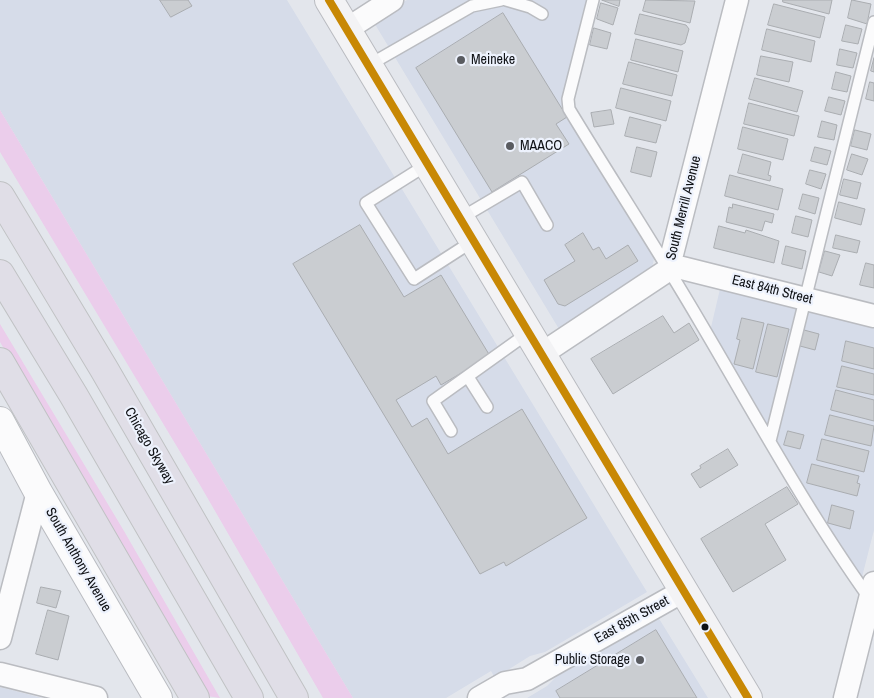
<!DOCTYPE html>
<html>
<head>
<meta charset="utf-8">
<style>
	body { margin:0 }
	canvas { display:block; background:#e3e6ec }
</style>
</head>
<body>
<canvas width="874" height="698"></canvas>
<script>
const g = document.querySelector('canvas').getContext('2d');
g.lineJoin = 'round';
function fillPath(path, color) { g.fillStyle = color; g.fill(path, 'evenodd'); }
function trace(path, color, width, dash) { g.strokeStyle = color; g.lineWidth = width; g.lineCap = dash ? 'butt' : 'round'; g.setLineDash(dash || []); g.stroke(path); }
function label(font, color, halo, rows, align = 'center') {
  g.font = font + ' "Archivo Narrow",sans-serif'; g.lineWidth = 4.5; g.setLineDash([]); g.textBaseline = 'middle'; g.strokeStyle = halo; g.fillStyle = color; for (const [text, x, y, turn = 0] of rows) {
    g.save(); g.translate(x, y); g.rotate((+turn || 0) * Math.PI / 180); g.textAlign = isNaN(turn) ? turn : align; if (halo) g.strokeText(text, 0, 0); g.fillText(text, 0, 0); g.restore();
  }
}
fillPath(new Path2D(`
	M0,0H287L647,592L545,652L530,656L495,678L491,671L446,698H353L0,110Z
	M407,0H593L568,99L657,246L651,272L559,329L373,21Z
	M720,289L874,327V530L861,581L708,340Z
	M658,617L708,698H527L547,686L557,676Z
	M0,687L42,698H0Z`), '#d6dce9');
fillPath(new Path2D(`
	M0,110L353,698H323L200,485L0,152Z
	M0,324L124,531L220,698L207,696L0,342Z`), '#ebcdeb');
const building = new Path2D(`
	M160,0H188L192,6L171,17Z
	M602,0H620L619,6Z
	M646,0L695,1L690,23L643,11Z
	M783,0H832L829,14L783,2Z
	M852,0L871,4L867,24L848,18Z
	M601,3L618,8L613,25L597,19Z
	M774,4L825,17L820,38L768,25Z
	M503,13L567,117L556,124L569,144L492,192L416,68Z
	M640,14L686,25L689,29L685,43L681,45L635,34Z
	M846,25L862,29L858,44L842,41Z
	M594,28L611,33L607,49L590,45Z
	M767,29L815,41L811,62L762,50Z
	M636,39L683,51L678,72L631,60Z
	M840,49L857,53L853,68L837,65Z
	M761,56L793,62L789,82L757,75Z
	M874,58V72L871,71Z
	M629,62L677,75L672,96L623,84Z
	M836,72L851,76L847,92L832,89Z
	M755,78L803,91L797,112L749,99Z
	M870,82L874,83V101L866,99Z
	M621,88L671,101L666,121L616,108Z
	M829,97L845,101L841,115L825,111Z
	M749,103L799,116L794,136L744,124Z
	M611,110L614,124L594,127L591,113Z
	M630,117L661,125L656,143L625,136Z
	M822,121L837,125L834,140L818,137Z
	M743,127L788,139L783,160L738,149Z
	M855,130L871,134L867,150L851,146Z
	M637,147L657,152L651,177L631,172Z
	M815,147L831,151L827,165L811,161Z
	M743,154L771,162L768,175L771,176L770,181L738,173Z
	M852,154L868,159L862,175L847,170Z
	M810,170L826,174L821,189L806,184Z
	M730,175L783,189L778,210L725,196Z
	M844,179L861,183L857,199L840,195Z
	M803,194L819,198L815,214L799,209Z
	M839,202L865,209L861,225L835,218Z
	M733,204L774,214L772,223L765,221L762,231L726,222L729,207L732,208Z
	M796,216L812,220L808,237L792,233Z
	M360,225L404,297L441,275L490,356L441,385L436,376L396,400L412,427L427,418L448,454L522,409L587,518L506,566L504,562L480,574L293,264Z
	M719,226L745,233L746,230L779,241L774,263L714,248Z
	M583,233L593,250L599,247L606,259L628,245L638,261L565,306L558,304L544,280L575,261L565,245Z
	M836,235L860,241L857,253L833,248Z
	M786,246L806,251L802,269L782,264Z
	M825,251L840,255L832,276L819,272Z
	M866,263L874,265V288L860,285Z
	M663,316L674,333L689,323L699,340L613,394L591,359Z
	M742,318L764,323L753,369L734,364L740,340L737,339Z
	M768,324L789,329L777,377L756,372Z
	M804,330L819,334L815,350L800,346Z
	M846,341L874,348V369L842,361Z
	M842,366L874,374V395L837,387Z
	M836,390L874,400V421L831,410Z
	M830,415L874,426L871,446L825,435Z
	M788,431L804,435L800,449L784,445Z
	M822,439L869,451L864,472L817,460Z
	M728,449L738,465L700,488L691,474L701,468L700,466Z
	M812,464L859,476L857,483L860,484L857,496L807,483Z
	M787,487L798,504L765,524L786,560L733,592L701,539Z
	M832,505L854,511L850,529L828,523Z
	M41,587L61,591L56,608L37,603Z
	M48,610L69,616L58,660L36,654Z
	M656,630L697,698H560L556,691Z`);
fillPath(building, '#cacdd1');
trace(building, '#aaadb1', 1);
const service = new Path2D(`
	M506,0L530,7L542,14
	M593,0L568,99L569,109C612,180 658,250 700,322C755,415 807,511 870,599
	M369,65L472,6L501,0
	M428,164L366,203L414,279L473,241
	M461,218L522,182L547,225
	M468,377L487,407
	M451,431L433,401L528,333
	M770,441L874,22`);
const minor = new Path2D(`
	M347,29L392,0
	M670,265L874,316
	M543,353L668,270L737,0
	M0,638L38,492
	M0,674L96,698
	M479,698L505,683L527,679L685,590
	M845,698L874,583`);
const tertiary = new Path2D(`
	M0,421L38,492L158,698`);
const secondary = new Path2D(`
	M329,0L748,698`);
const motorway = new Path2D(`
	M0,196L104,369L294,698
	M0,274L74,396L249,698
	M0,362L195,698`);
trace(service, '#babcc1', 14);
trace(minor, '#babcc1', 25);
trace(tertiary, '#babcc1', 30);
trace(secondary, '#babcc1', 30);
trace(motorway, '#c0c2c4', 30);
trace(service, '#fbfbfc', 11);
trace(minor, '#fbfbfc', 22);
trace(tertiary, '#fbfbfc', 28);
trace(secondary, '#f3f3f5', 28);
trace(motorway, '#e0dee7', 28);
trace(new Path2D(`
	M329,0L748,698`), '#c88804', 8);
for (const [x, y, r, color] of [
	[461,60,5,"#595b60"],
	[510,146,5,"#595b60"],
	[705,627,4.5,"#0e1014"],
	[640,660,5,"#595b60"]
]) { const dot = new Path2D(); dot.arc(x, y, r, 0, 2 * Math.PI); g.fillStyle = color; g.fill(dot); trace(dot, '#edf2fd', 2); }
label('14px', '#0e1014', '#edf2fd', [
	["Meineke",471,60],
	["MAACO",520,146],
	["Public Storage",630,660,"right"]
], 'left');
label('14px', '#0e1014', '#edf2fd', [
	["South Merrill Avenue",684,208,-76],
	["East 84th Street",772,290,14],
	["Chicago Skyway",149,446,60],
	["South Anthony Avenue",78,560,60],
	["East 85th Street",632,620,-29]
]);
</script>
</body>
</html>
